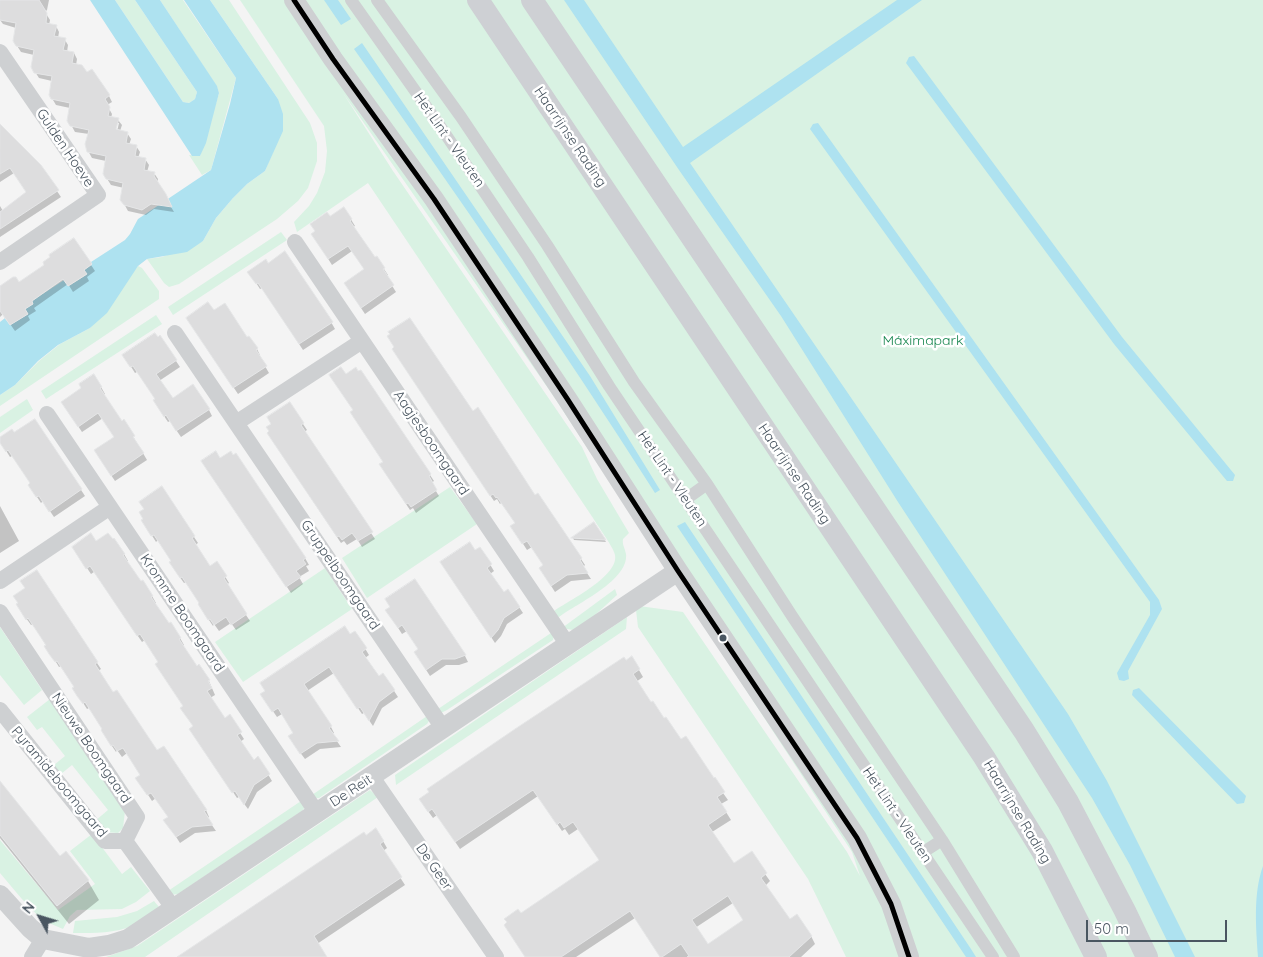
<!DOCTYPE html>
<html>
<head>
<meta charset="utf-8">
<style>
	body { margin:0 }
	#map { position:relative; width:1263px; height:957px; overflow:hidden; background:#f4f4f4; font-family:Quicksand,sans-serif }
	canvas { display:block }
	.north { position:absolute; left:15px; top:892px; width:50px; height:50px; -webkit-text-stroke:4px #fff; paint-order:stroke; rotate:309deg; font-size:14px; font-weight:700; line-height:20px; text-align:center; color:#4a5661 }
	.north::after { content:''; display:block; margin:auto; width:18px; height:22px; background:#4a5661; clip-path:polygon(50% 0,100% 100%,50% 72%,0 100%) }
	.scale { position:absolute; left:1086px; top:920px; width:141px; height:22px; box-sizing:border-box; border:2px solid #4a5661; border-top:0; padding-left:6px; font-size:15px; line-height:18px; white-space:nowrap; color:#4a5661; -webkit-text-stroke:4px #fff; paint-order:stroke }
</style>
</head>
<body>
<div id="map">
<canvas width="1263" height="957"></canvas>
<div class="north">N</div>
<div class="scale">50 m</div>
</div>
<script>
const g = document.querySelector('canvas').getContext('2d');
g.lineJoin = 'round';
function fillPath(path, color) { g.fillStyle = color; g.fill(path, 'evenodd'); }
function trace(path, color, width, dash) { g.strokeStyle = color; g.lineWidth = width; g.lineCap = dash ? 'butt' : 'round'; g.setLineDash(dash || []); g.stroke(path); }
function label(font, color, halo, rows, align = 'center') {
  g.font = font + ' Quicksand,sans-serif'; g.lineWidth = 5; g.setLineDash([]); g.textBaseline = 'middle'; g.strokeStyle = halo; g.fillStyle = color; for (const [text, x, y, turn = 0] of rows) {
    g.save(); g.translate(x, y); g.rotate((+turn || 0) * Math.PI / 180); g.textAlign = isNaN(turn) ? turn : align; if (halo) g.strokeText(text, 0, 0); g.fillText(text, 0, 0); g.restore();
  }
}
fillPath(new Path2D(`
	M115,0H135L197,92L195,99L189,103L183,102Z
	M160,0H183L236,78L211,170L202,175L189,155L200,156L219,93L217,87Z
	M210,0H229L310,123L317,143V161L308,188L298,201L277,219L179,284L169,287L164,283L147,259L162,257L203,241L216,218L233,198L247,184L265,171L273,152L278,99Z
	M240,0H1263V957H846L808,879L638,627L636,610L639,606L683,612L847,852L860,876L852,852L552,394L343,93L393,171L582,447L597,479L629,533L623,539C622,545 625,548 626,554C629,580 578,603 559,617L554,616V611C570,600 619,576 615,555C614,548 597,525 593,518L368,183L297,232L294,222L309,206L317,193L325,172L327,151L324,126Z
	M281,232L287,240L173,315L168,307Z
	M138,266L142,268L159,291V299L0,406V395L15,385L39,361L60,344L90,328Z
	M156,315L162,324L46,399L41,391Z
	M27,399L33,410L0,433V417Z
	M450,487L477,524L367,598L342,558Z
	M325,568L352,609L243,682L215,642Z
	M615,589L617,595L583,626L573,630L562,628Z
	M627,617L626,629L396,785L395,775Z
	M0,627L42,690L24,705L0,675Z
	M551,633L554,635L553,640L447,710L441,713L438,709Z
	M50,699L125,811L123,828L118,833L104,832L95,821L108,810L72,765L55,779L48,770L65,756L42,727L37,730L27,717Z
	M430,714L431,718L427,724L319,798H313L312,795Z
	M370,790L378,797L145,957H106L137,946Z
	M301,801L305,807L302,811L178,894L170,895L168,891Z
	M92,834L122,874L131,867L150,891L136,902L122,909L77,910L70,916L63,929L42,920L21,898L0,873V840L58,910L95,884L70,851Z
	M154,901L159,907C153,912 147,918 140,922C120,934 95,933 73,933L75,921L117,917L137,911Z`), '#d9f2e3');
fillPath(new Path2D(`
	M90,0H115L183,102L189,103L195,99L197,92L135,0H160L217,86L219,93L206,143L200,156H192Z
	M184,0H210L278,99L283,114V131L265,171L247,184L233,198L216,218L203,241L187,252L147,259L138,266L107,313L90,328L58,345L38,361L15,385L0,395V322L5,318L10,325L28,314L25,309L33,304L32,301L64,280L69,286L86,275L84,270L92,265L91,262L125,240L130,234L138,219L211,170L230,104L236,78Z
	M324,0H338L351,19L341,25Z
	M564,0H584L683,147L897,0H922L690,163L1068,714L1107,781L1195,957H1175L1130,865L1092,798L898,502L781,316L679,170Z
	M362,43L590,376L660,490L655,493C559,342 457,195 354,49Z
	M914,56L1122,337L1235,475L1233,481H1227L1114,344L906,63L909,57Z
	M818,123L1159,600L1162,609L1128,671L1129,679L1124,681L1119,680L1117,673L1150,615V602L810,129L813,124Z
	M685,522L971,949L976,957H966L677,526Z
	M1139,688L1246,796L1244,803L1237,804L1132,695L1133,690Z
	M1263,866V957H1258C1256,927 1253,894 1263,866Z`), '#aee2f0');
fillPath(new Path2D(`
	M0,0H49L47,10L45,12L50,20L49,25L56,26L59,32L58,38L65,40L68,45L67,52L74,53L77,59L76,65L87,74L92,71L109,96L112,102L107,105L112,114L111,118L118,120L122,125L120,131L127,133L131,139L129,145L136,146L140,152L138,158L145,159L149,165L147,172L154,173L158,179L157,183L174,212L154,209L146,215L128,211L122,200L124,188L111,185L104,174L106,161L92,158L87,149L89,134L75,132L69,121L70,108L56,105L50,95L52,81L39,78L32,67L34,55L21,52L14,41L16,28L3,24L0,20ZM117,123H119L116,136L114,135Z
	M0,124L40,166L61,197L0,237V206L3,211L27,192L14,173L0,182Z
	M344,208L355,226L353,227L374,259L376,257L388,275L386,276L396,292L365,314L349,290L365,270L352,251L332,265L316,240L330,218Z
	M74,239L95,271L87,277L89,281L73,292L68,284L34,308L36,311L28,316L30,320L15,331L3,314L0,317V289L19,283L46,266Z
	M253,278L331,322L335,329L303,350L262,288L260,289Z
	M191,324L247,339L257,349L260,355L259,356L269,373L238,394Z
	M160,337L180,367L159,381L172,400L209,410L212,416L181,437L170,421L168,422L158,407L156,400L137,372L135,373L128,362Z
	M397,356L472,412L534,496L538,494L581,559L585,565L583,567L591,579L571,581L555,592L544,575L545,566L532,547L527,550L516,533V524L502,502L500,504L497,499L494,501Z
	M101,387L105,394L103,395L122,422L124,421L147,460L115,481L99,457L115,437L103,418L82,432L62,402Z
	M289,403L307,430L304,432L375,539L362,547L357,539L347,545L344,541L341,543L272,440L273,424Z
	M35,420L85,496L54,517L43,501L41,503L33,491L31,484L12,456L10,457L0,441V439L14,434Z
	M220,459L305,558L309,565L306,566L309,571L299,577L303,584L291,593L207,467Z
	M384,471L430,475L434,481L431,483L439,496L416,513L413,508L410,510Z
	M162,488L194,537L198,543L195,545L210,568L217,563L229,583L226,585L250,621L236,630L231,623L219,631L214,624L213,626L203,611L201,604L186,582L184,583L174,569L172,562L158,540L156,542L143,521L145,510Z
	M0,506L19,541L0,553Z
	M594,523L606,542L574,540L573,538Z
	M96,542L124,554L128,561L126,562L141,583L142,582L152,596L156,603L154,604L169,625L170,624L180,638L184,645L182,646L197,667L209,681L215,695L210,698L225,719L229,716L244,739L240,742L253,761L258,758L272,781L257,792L248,809L239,797L237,798L195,735L194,727L185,707L160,662L145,640L142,642L94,572L91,574L77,553Z
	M480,548L494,571L490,574L503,594L519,607L523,613L507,624L501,636L495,643L446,569Z
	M36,572L97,663L101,669L98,671L113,694L157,752L164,748L206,810L209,817L207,818L216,831L195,833L180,843L169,826V817L156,798L152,801L141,784V775L127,753L122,757L117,750L116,752L106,737L104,730L89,708L87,709L78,695L76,688L61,666L59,667L33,624L31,625L21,611L26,589Z
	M414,581L465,656L468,662L459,665H446L430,676L419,659L420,650L407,631L402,634L391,617Z
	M355,632L369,655L365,658L378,678L383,674L398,697L382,708L373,726L364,713L362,714L334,673L307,691L331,727L334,733L332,734L341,747L320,749L305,759L293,743L295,734L282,714L277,717L266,701Z
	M632,658L643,677L636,682L664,720L723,793L728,800L721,804L731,820L712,832L734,865L765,874L770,881L765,886L789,921L811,936L815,944L801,957H661L635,918L576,957H526L520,915L600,861L578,829L569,835L565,829L562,831L538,796L460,849L437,815L433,818L425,807ZM733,903L744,921L707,945L695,928Z
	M0,783L60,858L65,853L88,881L99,900L69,924L0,838Z
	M365,836L383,841L387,848L383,851L405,885L317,944L326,957H179Z`), '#0003');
const building = new Path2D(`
	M0,0H39L47,13L46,23L57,25L54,36L66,38L63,50L74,52L72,63L82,65L87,72L92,69L110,95L105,99L110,107L108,116L119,118L116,129L128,132L126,143L137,145L135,156L146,158L144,170L155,172L154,176L166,194L172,207L151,204L142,210L124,205L120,200L123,183L106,179L103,174L106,156L87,152L85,144L89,130L70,126L67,121L70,103L51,99L49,95L52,76L34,73L31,67L34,50L16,46L13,41L16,23L0,20Z
	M0,124L41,165L59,190L0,229V212L26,192L10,168L0,174Z
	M344,207L352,219L350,221L375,257L377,256L385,268L383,269L394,285L361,308L344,283L364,269L348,246L328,259L311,234L315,231L310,224L327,212L330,216Z
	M74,238L92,264L84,270L87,274L68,286L63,279L32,301L33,304L25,309L28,314L10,325L0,311V286L13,277H16L19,282L44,265L43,262L50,257L49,255Z
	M285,251L333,322L299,344L258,283L256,284L247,272L266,259L268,263Z
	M208,302L214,310L225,303L247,337L249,336L258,348L256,350L267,366L233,388L186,318Z
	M410,318L473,411L478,407L535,495L538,493L582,558L580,560L588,573L567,575L551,586L539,568L543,565L527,541L522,544L510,526L515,523L497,497L496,498L493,494L490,496L392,349L394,347L387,336L390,334L388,332Z
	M155,333L158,337L160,335L177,360L156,374L173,398L193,384L210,409L176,431L166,415L164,417L153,400L155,399L133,366L130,367L122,355Z
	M341,367L346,374L356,367L358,371L361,370L431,474L429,476L437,490L411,507L408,503L406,504L379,464L383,462L350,412L353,410L329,375Z
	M94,374L102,387L100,388L122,421L124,419L135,436L133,437L144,453L111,476L94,450L114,437L98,413L78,427L61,402L81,388L79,384Z
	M290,402L304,423L301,425L373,532L358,541L352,533L342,540L339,536L337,537L267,433L269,431L266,427L271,424L267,417Z
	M35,419L82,489L49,512L39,496L36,497L28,485L30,483L8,450L6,452L0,443V437L12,429L14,432Z
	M216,451L220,458L231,451L233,455L236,453L306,558L303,560L306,564L296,571L301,577L286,587L201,461Z
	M162,486L195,536L192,538L210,566L217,561L227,576L224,578L247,614L231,625L226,617L214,625L210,619L208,620L198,604L199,603L182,577L180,578L169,562L171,561L154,535L151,536L141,520L143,519L139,512L144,509L139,502Z
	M594,522L606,540L571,538Z
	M91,533L96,541L108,533L113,539L114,538L125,554L123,555L141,581L143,580L153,596L151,597L169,623L171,622L181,638L179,639L197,666L199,664L210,680L208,681L212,688L207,691L225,718L230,714L242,732L237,735L254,760L258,756L270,774L254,785L244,805L235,791L232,793L189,729L193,726L180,708L183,706L155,664L158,662L140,634L137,636L90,566L86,569L72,547Z
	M470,542L475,550L480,547L492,564L487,568L504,592L508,589L520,607L504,618L498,630L491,638L440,562Z
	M37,570L98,662L95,664L113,692L117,690L157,750L164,746L207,810L204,811L213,825L192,827L176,837L163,820L168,817L151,793L147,795L135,778L140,775L123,748L117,751L113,745L111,746L101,730L102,729L85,702L83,704L77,696L72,688L74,687L57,661L55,662L49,654L44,646L46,645L28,618L26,620L16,604L18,603L13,596L25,588L20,581Z
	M415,579L466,655L455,659H442L426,670L414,652L418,649L402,625L398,628L385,610L390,607L385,599Z
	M345,626L350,634L355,631L367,648L362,652L379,676L383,673L395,690L379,702L369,721L360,707L357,709L329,667L304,684L332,726L329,728L339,741L317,743L300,754L288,736L293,733L278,708L272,712L260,694L265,691L260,683Z
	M632,656L640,669L633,674L651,702L653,701L664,718L666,717L681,739L686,736L714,778L715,777L725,792L717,797L727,812L708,825L734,863L752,851L767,873L761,878L790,919L797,914L812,936L789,957H687L689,956L681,944L662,957H660L630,911L561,957H525L504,925L507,922L504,919L518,909L521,913L599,860L573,822L564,828L560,822L557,825L533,790L455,842L432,809L428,812L419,799L429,792L427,789L515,729L624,657L626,660ZM728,896L743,920L708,944L692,920Z
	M0,781L60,856L66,851L89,880L57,906L0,835Z
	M376,828L384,841L380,844L402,877L314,936L327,957H177L364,832L366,835Z`);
fillPath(building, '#ddddde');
trace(building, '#e5e6e7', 1);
trace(new Path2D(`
	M351,0L442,129L528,257L609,386L993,957
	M377,0L461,117L547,245L634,382L707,484L792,616L942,840L1014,957
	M686,499L707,484
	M922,853L942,840`), '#ced0d2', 12);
trace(new Path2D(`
	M0,52L98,195L0,262
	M295,242L568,645
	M175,333L443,728
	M47,414L317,813
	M236,423L362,341
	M0,581L110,507
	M0,612L137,817L125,841L174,909
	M0,710L105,841H125
	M372,777L496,957
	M32,957L43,939`), '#ced0d2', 16);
trace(new Path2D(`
	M294,0L333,59L434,199L568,400L678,571L857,838L891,904L909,957
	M0,895L30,928L43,939L89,948L109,945L128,939L678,571`), '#ced0d2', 20);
trace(new Path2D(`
	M478,0L984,757L1042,851L1096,957
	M532,0L1024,731L1068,802L1125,911L1147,957`), '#ced0d4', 22);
trace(new Path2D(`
	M294,0L333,59L434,199L568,400L678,571L857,838L891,904L909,957`), '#000', 5);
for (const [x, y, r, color] of [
	[723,638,4.5,"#4a5661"]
]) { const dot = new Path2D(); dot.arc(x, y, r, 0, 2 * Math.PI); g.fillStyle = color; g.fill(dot); trace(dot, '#fff', 2); }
label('14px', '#4a5661', '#fff', [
	["Haarrijnse Rading",570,137,56],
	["Het Lint - Vleuten",449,140,55],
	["Gulden Hoeve",65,148,56],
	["Aagjesboomgaard",431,443,56],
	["Haarrijnse Rading",794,474,56],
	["Het Lint - Vleuten",672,479,56],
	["Gruppelboomgaard",340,575,56],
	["Kromme Boomgaard",182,613,56],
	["Nieuwe Boomgaard",91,748,56],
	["Pyramideboomgaard",59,782,50],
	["De Reit",351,791,-33],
	["Haarrijnse Rading",1017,812,59],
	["Het Lint - Vleuten",897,815,56],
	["De Geer",434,867,55]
]);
label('14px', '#17864f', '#fff', [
	["Máximapark",923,341]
]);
</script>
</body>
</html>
